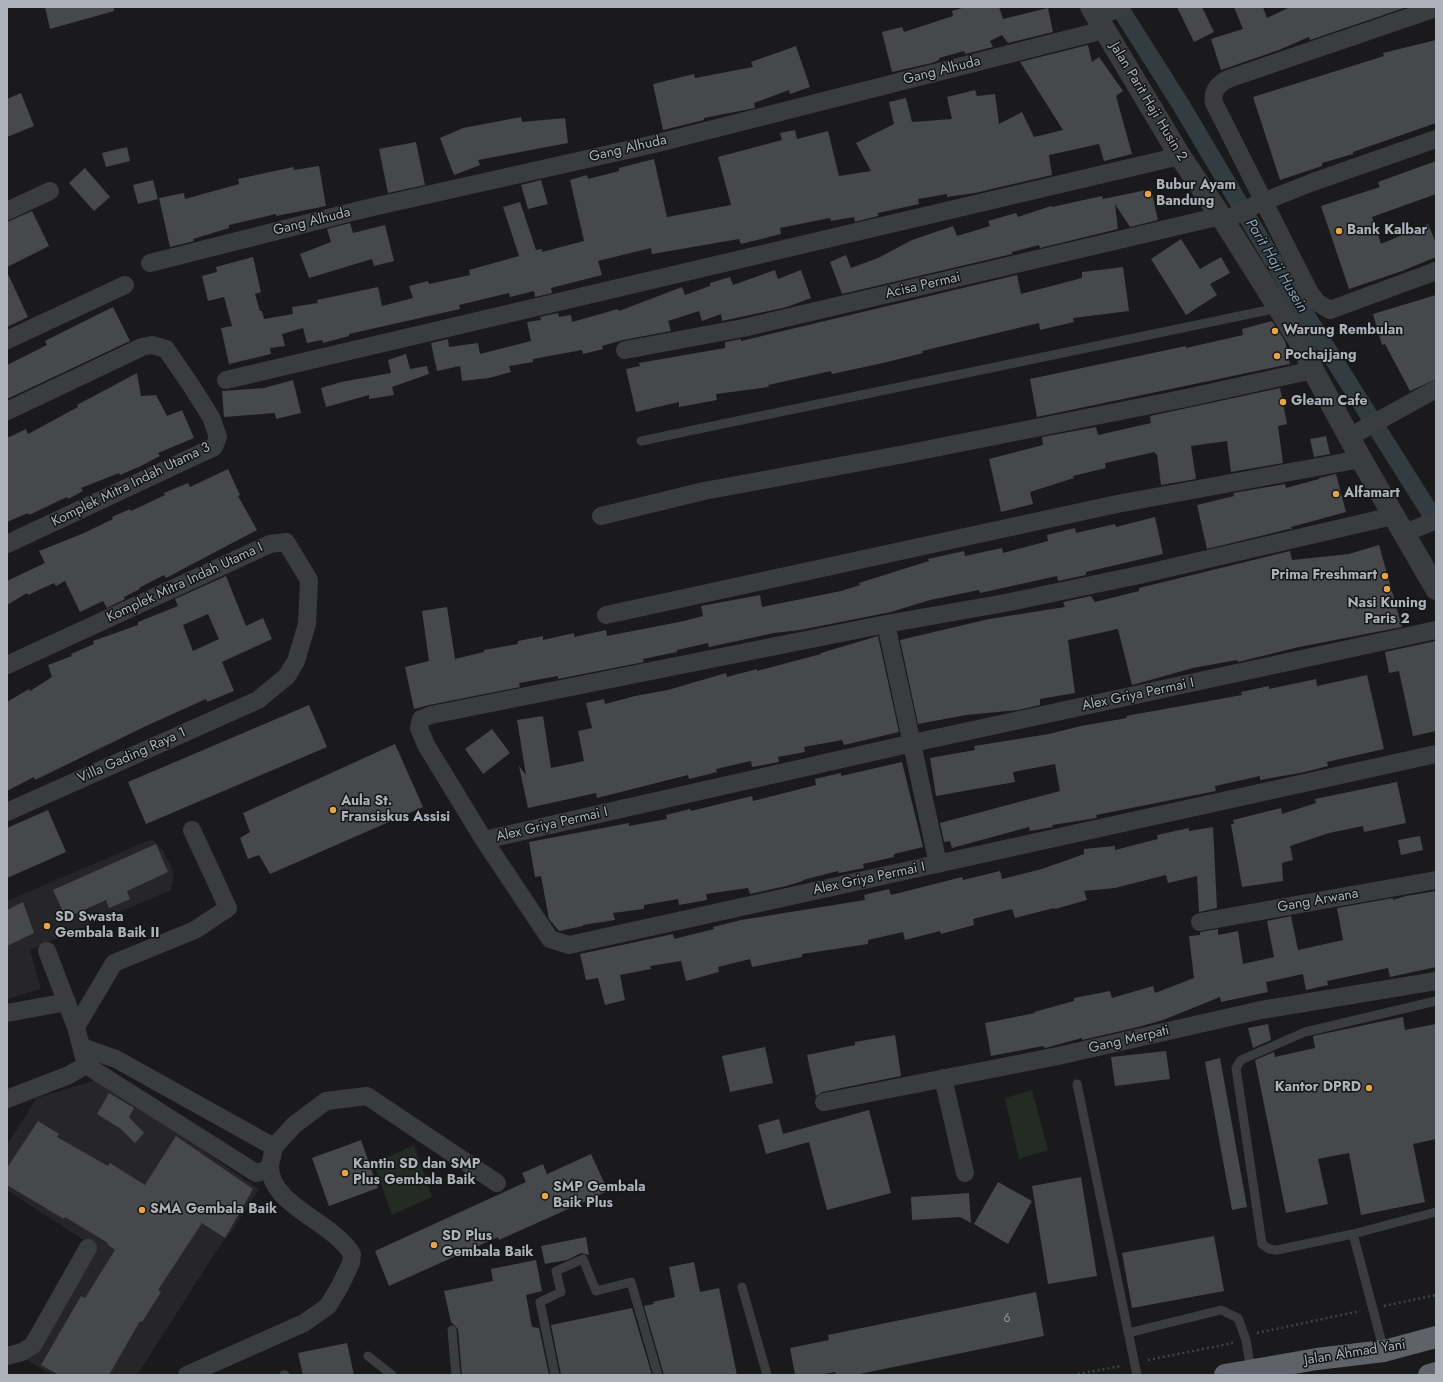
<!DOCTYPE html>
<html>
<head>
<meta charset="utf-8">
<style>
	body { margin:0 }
	#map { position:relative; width:1443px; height:1382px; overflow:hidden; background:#1a1a1c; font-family:Jost,sans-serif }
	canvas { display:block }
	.frame { position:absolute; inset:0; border:8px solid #adb2ba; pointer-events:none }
</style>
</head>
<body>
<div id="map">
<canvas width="1443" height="1382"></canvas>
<div class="frame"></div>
</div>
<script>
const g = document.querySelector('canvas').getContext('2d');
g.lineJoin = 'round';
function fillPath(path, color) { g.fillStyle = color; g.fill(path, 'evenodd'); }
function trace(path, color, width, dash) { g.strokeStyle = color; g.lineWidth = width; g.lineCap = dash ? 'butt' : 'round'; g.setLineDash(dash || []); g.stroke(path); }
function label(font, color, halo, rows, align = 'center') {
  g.font = font + ' Jost,sans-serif'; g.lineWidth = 3; g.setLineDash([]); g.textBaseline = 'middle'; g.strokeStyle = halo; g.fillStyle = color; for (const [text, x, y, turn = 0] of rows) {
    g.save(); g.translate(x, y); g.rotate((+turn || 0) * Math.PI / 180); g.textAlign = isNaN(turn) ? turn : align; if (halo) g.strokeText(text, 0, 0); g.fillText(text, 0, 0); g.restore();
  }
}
fillPath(new Path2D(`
	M152,839L163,850L174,873L171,890L30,950L41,989L7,999V901Z
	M99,1079L259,1189L232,1231L219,1247L139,1372L134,1375H52L25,1359L96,1248L7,1190V1145L37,1098Z`), '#262628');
fillPath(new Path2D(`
	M1032,1090L1048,1150L1019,1159L1005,1098Z
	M414,1145L432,1197L392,1215L374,1164Z`), '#242b24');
trace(new Path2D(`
	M1119,7L1181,105L1297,301L1436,522`), '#323c41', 18);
fillPath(new Path2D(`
	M45,7H114V11L50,29Z
	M965,7H999L1003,19L1048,8L1053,32L1008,43L1002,35L990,41L993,47L965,54L964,51L939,58V60L932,63L892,72L882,32L902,27L904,32L953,16L952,11Z
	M1177,7H1202L1214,32L1194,42Z
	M1234,7H1263L1267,18L1290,7L1404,8L1310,40L1309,37L1279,50L1221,70L1211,39L1243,29Z
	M1436,40V123L1353,152V154L1322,163V166L1280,180L1253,97L1384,56L1383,53Z
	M1088,45L1092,62L1099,57L1123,91L1116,96L1132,154L1104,161L1099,144L1049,155L1052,175L975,193L947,197V194L918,199L919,204L878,213V216L855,222L854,217L831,221L830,218L780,228L781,234L741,244L739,239L652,254L651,248L598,261L602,275L551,288L552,293L535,297L534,291L510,297L509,293L459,305L460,309L349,334V336L323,343L322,340L307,343L303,328L282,334L285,346L270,348L271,354L229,364L221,328L232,326L224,297L208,301L202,276L217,272L216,267L253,257L261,292L255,294L260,311H262L264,319L293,314L292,307L318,303L317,300L378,287L382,306L413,298L409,286L428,281L429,284L470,275L469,270L519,256L503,207L520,202L536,250L542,249V252L584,241L570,180L587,175L588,179L619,171V168L654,159L667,217L731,205L718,157L782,140L780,133L795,130L797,139L828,131L839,176L871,171L856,143L894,124L889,102L906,98L912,122L952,119L947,97L975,90L977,96L995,94L999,124L1022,112L1034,137L1063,130L1020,62Z
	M796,46L810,87L790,94L789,90L754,103L755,108L704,118V120L663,130L653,84L694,74L695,78L753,67L751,62Z
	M21,93L34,126L7,137V99Z
	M521,117L522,122L565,118L568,143L478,160L480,165L454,175L440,138L463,128Z
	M416,142L425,185L388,193L379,149Z
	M127,147L130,161L106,167L102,153Z
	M1436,161V194L1372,217L1381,244L1428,224L1436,243V257L1402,271L1349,289L1321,206L1380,187L1378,182Z
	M319,166L326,206L276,216V214L229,225V228L193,239L194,241L170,247L159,198L184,193L185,199L239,184L238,179L293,167L294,170Z
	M85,168L110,197L94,211L69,183Z
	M153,180L158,199L138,204L133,185Z
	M541,180L548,204L528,209L521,185Z
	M1151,189L1158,220L1130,227L1115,204L1118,229L1040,248L1039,245L1012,252V254L842,294L830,262L846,255L851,268L878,258L912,240L953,226L957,236L990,226L988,221L1016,213L1018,217L1051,206L1052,207L1102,196L1103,199Z
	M32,211L49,246L7,267V222Z
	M350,223L353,233L385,225L394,261L374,266L372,259L309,278L300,254L331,242L327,229Z
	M1181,239L1200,269L1221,257L1230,273L1210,284L1217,295L1186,315L1151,259Z
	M1123,267L1129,311L1073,318L1074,322L1040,330L1039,323L922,351L923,353L883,363L832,374L831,371L768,385L769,387L716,394L717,400L679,407V402L636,412L626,369L640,366L639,363L725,348V342L741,339V341L1017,275L1021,294L1082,278V272Z
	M775,270L778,279L801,270L811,298L787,307L722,321L721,314L702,321L699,311L668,321L671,331L623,340L602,346L603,349L583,354L582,350L533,359V362L509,366L511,372L489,378L462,381L460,366L437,371L431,343L448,339L449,347L478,343L480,354L531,341L527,322L541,320L540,317L558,313L559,317L571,315L572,322L618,309L619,311L682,287L685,295L710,286V283L730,277L733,285Z
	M7,272L28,317L7,327Z
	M1436,295V379L1410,391L1385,344L1382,345L1373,314Z
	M113,307L130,341L7,399V365L47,345L45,341Z
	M1272,321L1285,341L1290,364L1037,417L1030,379L1186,346V348L1243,335L1242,329Z
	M406,354L410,369L427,366L429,374L392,387L394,395L369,399V395L326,407L321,388L341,382L391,373L388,360Z
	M137,373L141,396L156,395L167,416L182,410L194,438L158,453L160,456L141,466L120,475L119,473L81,488L83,491L68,499L67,497L29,515L28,513L7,522V438L26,429L28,434L78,407L77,405Z
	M293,380L301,413L276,419L275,413L224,417L222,391L264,388Z
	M1280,388L1287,424L1278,426L1283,463L1231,472L1227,441L1191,446L1196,479L1161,485L1157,454H1155V452L1105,463L1106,468L1073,476L1074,478L1030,492L1033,504L1001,512L989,459L1043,445L1042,437L1096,427L1098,435L1151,423L1150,416Z
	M1326,436L1330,454L1314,457L1310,439Z
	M228,469L240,495L238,496L257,530L166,578L164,575L139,588L140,589L124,597L125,599L107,608L103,601L80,612L65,581L56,586L54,583L28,595L27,593L7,605V581L45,563L39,551L84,533L113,519L112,517L130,509L131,511L165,495L164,493L188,483L190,487Z
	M1336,474L1346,512L1291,527L1292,529H1289L1207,549L1197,505L1234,496L1233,493L1285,484L1286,488L1319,479V478Z
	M1155,517L1163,554L1086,572V575L1058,581L1057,576L980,593L979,590L930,600L891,612L800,630L774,633L709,647L708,643L677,650V652L643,659L644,662L558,679V676L519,683L520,687L429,705L414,709L405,667L429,661L422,611L447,607L455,659L484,652V650L518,644V641L543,636V640L574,633V637L606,630L607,636L684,621L703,616L701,606L760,595L762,607L841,591L860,585L859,583L929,561L928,559L964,551L965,556L1002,548L1003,553L1048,541L1047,535L1075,528L1076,533L1115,524L1116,527Z
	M1379,545L1402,627L1299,647L1238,662L1237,660L1193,668L1132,685L1118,629L1068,640L1075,693L1040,699V705L1018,710L966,715L918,724L900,640L989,619L1065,607L1063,602L1091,596L1095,602L1139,591V588L1290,551L1292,560L1349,554Z
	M226,576L246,626L263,618L272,639L222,662L234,691L207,702L206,699L146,726L35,780L34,777L7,791V702L29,689L30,691L52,677L48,665L72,656L71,654L94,644L93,641L138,625V622L178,606L175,599ZM208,614L219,639L193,651L183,625Z
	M878,636L899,732L844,745L842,740L804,747L805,752L778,757L779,762L752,767L751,761L716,769L717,772L689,779L688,775L597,798L596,793L528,808L519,766L526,775L517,720L543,716L551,768L584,761L578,731L592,728L586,703L604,699L605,704L635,696L668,690L726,673L727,677L757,669V671L821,654V653Z
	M1436,641V731L1413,736L1399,671L1389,673L1385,652Z
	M1367,675L1384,749L1327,762L1328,766L1305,772L1260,780V776L1215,786L1216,791L1096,815L1097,818L1052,825L1053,827L1030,831L1029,827L952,848L950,841L944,842L940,823L1060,791L1055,764L1013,772L1015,782L936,796L930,758L975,750L974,746L1049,734L1081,726L1127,718L1126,716L1242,695L1241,692L1269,686V689L1316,679L1317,686Z
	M309,705L327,747L146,824L128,782Z
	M492,729L510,753L483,774L465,749Z
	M395,744L423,807L270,874L259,855L248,859L240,838L250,832L243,813Z
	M902,762L923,847L894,854V857L863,864L864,868L839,873L838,871L803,880V881L786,886L750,894L748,888L706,894L707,900L679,905L678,899L644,905V909L613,913L615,920L583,925V926L559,931L549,919L541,876L535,877L529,842L629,823V826L667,819L666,815L690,809L691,811L752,796L753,801L816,785L815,779L841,773V776Z
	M1397,782L1406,823L1364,832L1363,826L1329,833L1290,846L1293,860L1282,863L1283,881L1242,887L1231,824H1234L1233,820L1281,808L1282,814L1316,803L1315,799Z
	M48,810L66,852L7,878V828Z
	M1213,827L1217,908L1199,912L1197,876L1168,883L1166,875L1115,888L1084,891L1087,900L1055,909L1054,908L1015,918L1012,909L973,919L974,925L941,934L940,931L905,940L903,932L868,940V944L802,954V957L752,967L750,959L718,967L719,972L686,981L681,961L650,966L651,969L620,975L625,1000L605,1005L598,978L586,980L580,954L673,934L674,939L714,929L713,927L741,920L865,900L864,895L889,889L891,895L962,877L963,880L1000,871L1002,879L1042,869L1084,854V849L1115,846V850L1158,839L1157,835L1189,828V831Z
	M1420,836L1423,850L1401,855L1398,840Z
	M156,844L168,872L127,891L130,899L109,908L106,900L66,918L53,890Z
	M1436,891V967L1390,977L1388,968L1327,981L1328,985L1306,990L1303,974L1266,982L1268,992L1221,1002L1220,997L1163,1020L1138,1027L1082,1040V1038L1045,1048L1043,1046L991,1056L985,1023L1035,1013L1034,1012L1074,1001V998L1110,991L1112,998L1153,986L1155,993L1194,978L1189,936L1200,935V932L1218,929V935L1238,931L1243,964L1274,957L1267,921L1291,916L1298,950L1343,940L1337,908L1393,898V900L1406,896Z
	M23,902L34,933L7,946V910Z
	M1403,1017L1405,1030L1436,1024V1139L1413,1144L1425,1202L1361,1215L1349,1153L1318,1159L1328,1204L1286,1213L1255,1060L1274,1052L1275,1057L1315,1048L1313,1036Z
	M1268,1024L1271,1040L1253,1048L1248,1028Z
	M895,1035L901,1076L822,1092L816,1096L807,1055L855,1045V1042Z
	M765,1047L773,1083L730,1092L722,1056Z
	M1166,1051L1170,1079L1115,1086L1111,1057Z
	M1220,1058L1247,1207L1232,1210L1205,1062Z
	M109,1093L134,1108L129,1117L144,1133L135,1143L121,1129L97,1114Z
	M869,1110L891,1193L827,1210L809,1142L766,1154L758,1125L779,1119L783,1134Z
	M38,1121L59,1134L57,1137L108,1166L110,1163L145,1185L176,1136L253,1189L225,1238L202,1223L158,1290L161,1292L142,1322L140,1321L109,1375H59L41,1365L81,1296L85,1298L115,1250L107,1244L108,1243L65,1217L64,1219L7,1185V1168Z
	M361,1140L378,1188L329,1206L312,1158Z
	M591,1154L608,1191L499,1240L498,1237L389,1286L375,1251L526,1182L522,1173L543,1164L547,1174Z
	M1081,1177L1097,1276L1048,1284L1032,1186Z
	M998,1182L1032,1201L1008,1244L974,1224Z
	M969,1193L971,1223L960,1217L912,1220L911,1197Z
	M1214,1236L1224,1291L1132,1308L1122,1253Z
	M586,1237L589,1255L581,1253L567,1260L545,1264L541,1246Z
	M536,1260L542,1291L526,1295L532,1327L539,1328L549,1375H462L458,1329L451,1322L444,1291L493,1281L491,1269Z
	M694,1262L700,1292L719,1288L737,1375H664L644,1306L654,1304L653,1302L675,1297L669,1267Z
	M1036,1292L1044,1336L855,1375H836L835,1372L819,1375H795L790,1348L829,1340L828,1335Z
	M632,1308L652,1375H561L551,1325Z
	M347,1343L354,1375H303L298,1353Z`), '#47484b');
trace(new Path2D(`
	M1384,1306L1436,1295
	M1257,1333L1360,1311
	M1148,1360L1233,1343
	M1073,1375L1121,1366`), '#414347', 2.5, [2, 3]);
trace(new Path2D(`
	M641,441L1278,308
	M1436,1001L1305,1032L1241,1060L1236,1068L1262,1244L1269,1249L1277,1250L1353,1234L1436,1212
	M1077,1084L1137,1375
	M1353,1234L1384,1351
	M742,1287L767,1375
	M452,1330L456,1375
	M1128,1333L1221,1310L1238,1318L1246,1340L1251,1370
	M368,1356L392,1375
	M284,1375H285
	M555,1375L540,1302L561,1292L556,1271L583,1259L596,1291L631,1282L658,1375`), '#3b3c40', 9);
trace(new Path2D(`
	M1436,8L1228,79C1217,85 1212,91 1214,103L1310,293L1318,303L1330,310L1436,271
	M1097,17L1122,7
	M7,211L50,191
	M1224,221L1255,205L1313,182L1436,139
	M150,263L364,209L654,144L1104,30
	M7,340L125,285
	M625,350L743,328L1221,216
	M226,380L1180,156
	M7,411L142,347L152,345L166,349L190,384L211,417L218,437L214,447L7,544
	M1349,437L1436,389
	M601,516L704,491L910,453L1186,398L1313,370
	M1403,534L1436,520
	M606,615L1117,504L1361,459
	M886,624L938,864
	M1436,630L913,743L484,840L550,939L569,945L1436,754
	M7,665L270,544L286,542L309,580L307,624L296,661L287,676L258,700L7,812
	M484,840L426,745L419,728L421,719L431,715L886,624L1005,603L1139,575L1393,516
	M1200,922L1436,880
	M47,951L76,1027L86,1065L256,1173L270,1169
	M7,1013L67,1002
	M76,1027L114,963L195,930L228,908L192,830
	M82,1047L116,1059L274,1147C273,1154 270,1162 270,1168C271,1205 334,1223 352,1254L351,1263L340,1286L328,1306L304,1323L187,1375
	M943,1078L965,1173
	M7,1099L69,1075L86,1065
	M824,1102L1058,1056L1261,1010L1436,981
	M274,1147L294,1125L326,1101L367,1096L497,1183
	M7,1356L22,1352L33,1345L88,1248`), '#3b3c40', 18);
trace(new Path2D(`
	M1091,7L1180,156L1224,221L1303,347L1313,370L1361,459L1436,589`), '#3b3c40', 22);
trace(new Path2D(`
	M1225,1375L1317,1359L1384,1351L1436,1337
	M1429,1375L1436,1373`), '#5f6268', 22);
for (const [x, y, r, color] of [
	[1148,194,4,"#e5a448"],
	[1339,231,4,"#e5a448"],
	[1275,331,4,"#e5a448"],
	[1277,356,4,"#e5a448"],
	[1283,402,4,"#e5a448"],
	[1336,494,4,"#e5a448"],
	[1385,576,4,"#e5a448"],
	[1387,589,4,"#e5a448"],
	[333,810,4,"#e5a448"],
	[47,926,4,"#e5a448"],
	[1369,1088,4,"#e5a448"],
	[345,1173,4,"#e5a448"],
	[545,1196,4,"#e5a448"],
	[142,1210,4,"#e5a448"],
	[434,1245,4,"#e5a448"]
]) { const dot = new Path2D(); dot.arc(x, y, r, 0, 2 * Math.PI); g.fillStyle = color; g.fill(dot); trace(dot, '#151517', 1.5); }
label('12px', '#94989e', null, [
	["6",1007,1319]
]);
label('14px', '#adb2ba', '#151517', [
	["Gang Alhuda",942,71,-14],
	["Jalan Parit Haji Husin 2",1148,102,59],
	["Gang Alhuda",628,149,-13],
	["Gang Alhuda",312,222,-14],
	["Acisa Permai",923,286,-13],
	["Komplek Mitra Indah Utama 3",131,485,-26],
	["Komplek Mitra Indah Utama I",185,583,-25],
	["Alex Griya Permai I",1138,695,-12],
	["Villa Gading Raya 1",132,756,-24],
	["Alex Griya Permai I",552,825,-13],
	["Alex Griya Permai I",869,879,-12],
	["Gang Arwana",1318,901,-10],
	["Gang Merpati",1129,1040,-13],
	["Jalan Ahmad Yani",1355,1353,-9]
]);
label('bold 14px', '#adb2ba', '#151517', [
	["Bubur Ayam",1156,186],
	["Bandung",1156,202],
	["Bank Kalbar",1347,231],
	["Warung Rembulan",1283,331],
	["Pochajjang",1285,356],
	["Gleam Cafe",1291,402],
	["Alfamart",1344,494],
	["Prima Freshmart",1377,576,"right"],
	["Nasi Kuning",1387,604,"center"],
	["Paris 2",1387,620,"center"],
	["Aula St.",341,802],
	["Fransiskus Assisi",341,818],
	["SD Swasta",55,918],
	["Gembala Baik II",55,934],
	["Kantor DPRD",1361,1088,"right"],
	["Kantin SD dan SMP",353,1165],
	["Plus Gembala Baik",353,1181],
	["SMP Gembala",553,1188],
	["Baik Plus",553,1204],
	["SMA Gembala Baik",150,1210],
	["SD Plus",442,1237],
	["Gembala Baik",442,1253]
], 'left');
label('italic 15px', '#87a1b2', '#151517', [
	["Parit Haji Husein",1276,266,59]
]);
</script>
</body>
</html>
